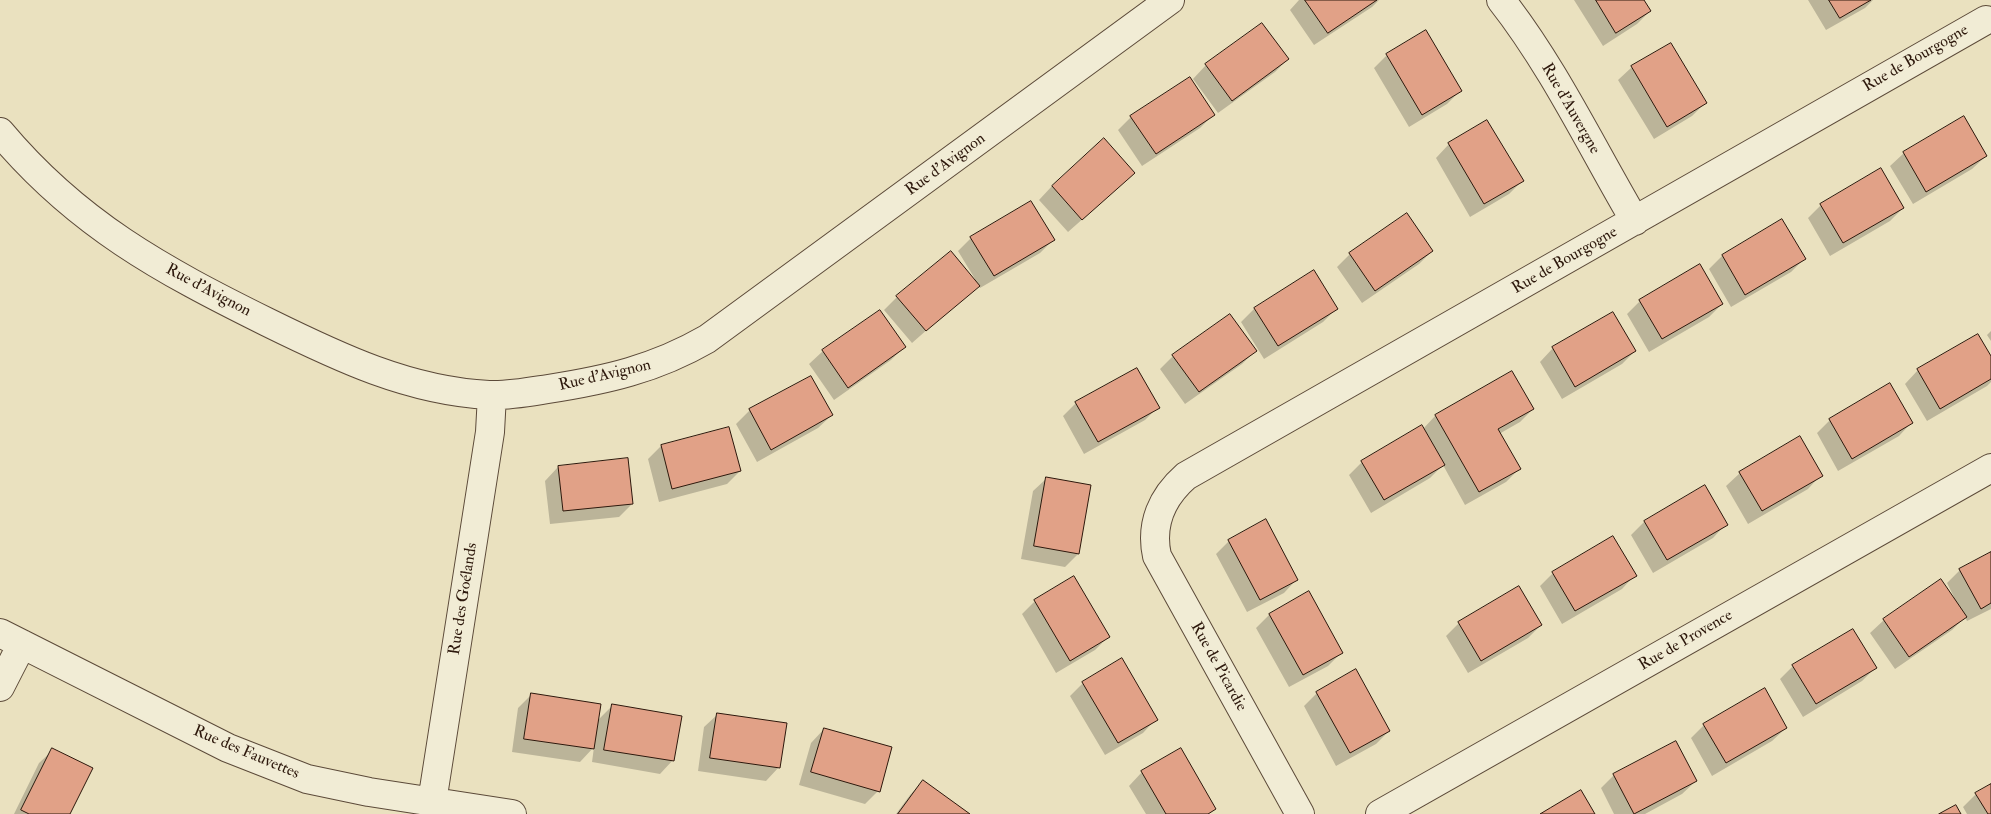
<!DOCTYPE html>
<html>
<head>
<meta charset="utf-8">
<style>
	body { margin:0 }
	canvas { display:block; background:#eae1bf }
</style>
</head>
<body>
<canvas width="1991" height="814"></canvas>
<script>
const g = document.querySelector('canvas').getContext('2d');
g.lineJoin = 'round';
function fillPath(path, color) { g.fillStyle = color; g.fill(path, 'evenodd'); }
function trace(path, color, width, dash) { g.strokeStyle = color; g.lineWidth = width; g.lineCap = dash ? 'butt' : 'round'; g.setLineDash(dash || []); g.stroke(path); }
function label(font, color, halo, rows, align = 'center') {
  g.font = font + ' "IM FELL Double Pica",serif'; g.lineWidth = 5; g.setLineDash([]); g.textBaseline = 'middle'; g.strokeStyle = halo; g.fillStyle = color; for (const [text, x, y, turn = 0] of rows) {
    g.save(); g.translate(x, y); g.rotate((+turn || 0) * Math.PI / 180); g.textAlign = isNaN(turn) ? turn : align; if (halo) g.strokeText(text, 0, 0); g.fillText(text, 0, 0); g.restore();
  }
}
fillPath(new Path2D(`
	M1299,0H1379L1372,7L1314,45L1290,10Z
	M1574,0H1643L1650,11L1637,24L1603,46Z
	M1808,0H1873L1865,8L1826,30Z
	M1262,24L1288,59L1275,72L1218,113L1193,79L1206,65Z
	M1387,55L1460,91L1447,104L1409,127L1374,68Z
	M1632,67L1705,103L1692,116L1654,139L1618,80Z
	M1213,115L1200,128L1142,166L1118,130L1131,117Z
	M1963,118L1986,156L1972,169L1913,204L1890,166L1904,153Z
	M1487,122L1522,181L1509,194L1470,217L1436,158L1449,144Z
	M1052,186H1120L1068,232L1039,200Z
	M1821,205L1903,208L1890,221L1830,256L1808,218Z
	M1782,221L1804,259L1791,272L1731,307L1709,269L1722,256Z
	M971,238L1053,240L1040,253L980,288L978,285L912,343L884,310L897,297L975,279L958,251Z
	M1432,251L1419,264L1362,303L1337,267L1350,254Z
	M1313,272L1336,309L1323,322L1264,359L1241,322L1254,309Z
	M1640,301L1722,304L1709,317L1649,352L1627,314Z
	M880,311L904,347L891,360L834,400L809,364L823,351Z
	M1613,313L1635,351L1622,364L1562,399L1540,362L1553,348Z
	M1991,331V341L1987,335Z
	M1978,336L1991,358V382L1987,386L1927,421L1905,384L1918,370Z
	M1255,351L1242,364L1185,404L1160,369L1173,356Z
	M810,377L832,415L818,428L757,462L736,424L750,410Z
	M1076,403L1158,407L1145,420L1084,454L1063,416Z
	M1533,409L1520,422L1499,434L1519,469L1506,482L1465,505L1443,465L1430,478L1371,513L1349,475L1362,462L1423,429L1435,416Z
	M1830,420L1912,422L1899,436L1838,471L1817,433Z
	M661,446L740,471L727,484L659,502L648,459Z
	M558,467L632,504L619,517L550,524L545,481Z
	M1740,473L1821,475L1808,489L1748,524L1726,486Z
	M1047,478L1078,554L1065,567L1021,559L1033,491Z
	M1704,487L1726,524L1713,538L1653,573L1631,535L1644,522Z
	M1229,541L1297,579L1284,593L1247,612L1216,554Z
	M1991,553V609L1967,621L1965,617L1952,630L1895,669L1870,633L1884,620L1941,581L1952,598L1954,597L1947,583L1960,570Z
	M1553,573L1635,575L1622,589L1562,624L1540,586Z
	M1308,593L1341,653L1328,666L1289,687L1256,628L1269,615Z
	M1035,601L1108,637L1095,650L1056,673L1022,614Z
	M1459,623L1541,625L1528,638L1468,673L1446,636Z
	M1121,660L1156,719L1143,733L1105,755L1070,696L1083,683Z
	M1793,666L1875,668L1862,681L1803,717L1780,679Z
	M1317,693L1389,731L1376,744L1336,766L1304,706Z
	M531,695L597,721L612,706L673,760L660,774L592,762L594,747L580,762L512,752L518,708Z
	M718,714L779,767L766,781L698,771L704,727Z
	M1704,725L1786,728L1772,741L1712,776L1691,738Z
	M824,729L878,791L865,804L799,785L811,743Z
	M53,750L69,814H14L39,763Z
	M1142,772L1215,809L1209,814H1146L1129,786Z
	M1614,775L1696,781L1682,794L1645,814H1614L1601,788Z
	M923,781L968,814H896L910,795Z
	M1991,785V814H1967L1963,807L1976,794Z`), '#0003');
const building = new Path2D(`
	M1305,0H1377L1328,33Z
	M1596,0H1644L1651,11L1616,33Z
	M1829,0H1871L1840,18Z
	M1262,23L1289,59L1232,101L1205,64Z
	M1426,30L1462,91L1422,115L1386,54Z
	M1671,43L1707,103L1667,127L1631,66Z
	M1190,77L1215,115L1156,154L1130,116Z
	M1964,116L1987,156L1926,192L1903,152Z
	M1487,120L1524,181L1484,204L1448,143Z
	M1104,138L1135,173L1082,220L1052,186Z
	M1881,168L1904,208L1843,243L1820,204Z
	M1031,201L1055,240L994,276L970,237Z
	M1407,213L1433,251L1375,291L1349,253Z
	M1782,219L1806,259L1745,295L1722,255Z
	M951,251L980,286L926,331L896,296Z
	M1700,264L1723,304L1662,339L1639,300Z
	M1314,270L1338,309L1278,346L1254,308Z
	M880,310L906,347L848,388L822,350Z
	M1613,312L1636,351L1575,387L1552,347Z
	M1230,314L1257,351L1199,392L1172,355Z
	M1978,334L1991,356V379L1940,409L1917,369Z
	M1137,368L1160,408L1098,442L1075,402Z
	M1512,371L1534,409L1498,429L1521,469L1479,492L1435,415Z
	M811,376L833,415L771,450L749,409Z
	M1890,383L1913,423L1852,459L1829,419Z
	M1422,425L1445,465L1384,500L1361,461Z
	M729,427L741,471L672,489L661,445Z
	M1800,436L1823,476L1762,511L1739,472Z
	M628,458L633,504L563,511L558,466Z
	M1046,477L1091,485L1079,554L1034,546Z
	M1705,485L1728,525L1667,560L1644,521Z
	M1266,519L1298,580L1260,600L1228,540Z
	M1613,536L1637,576L1575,611L1552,572Z
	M1991,552V603L1981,609L1959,569Z
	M1074,576L1110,637L1070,661L1034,600Z
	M1941,579L1967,617L1909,657L1883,619Z
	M1519,586L1542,625L1481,661L1458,622Z
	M1309,591L1343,653L1303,675L1269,614Z
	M1853,629L1877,668L1816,704L1792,665Z
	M1122,658L1158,720L1118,743L1082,682Z
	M1356,669L1390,731L1350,753L1316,692Z
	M1765,688L1787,728L1726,763L1703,724Z
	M531,693L601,704L594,749L524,739Z
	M612,704L682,716L674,761L604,750Z
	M717,713L787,723L780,768L710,758Z
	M824,728L892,747L880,792L811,772Z
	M1676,741L1697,781L1634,814L1613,774Z
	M52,748L93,768L70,814H29L21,810Z
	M1181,748L1216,809L1208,814H1166L1141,771Z
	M923,780L970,814H898Z
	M1991,784V814H1988L1975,793Z
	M1581,790L1595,814H1540L1550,808Z
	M1956,805L1961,814H1939Z`);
fillPath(building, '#e1a187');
trace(building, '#2d180c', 1);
const minor = new Path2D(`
	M1501,0C1553,66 1592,148 1635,221
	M0,132C77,224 162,270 267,322C338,357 409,391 489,395C508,396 529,392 548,389C606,380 655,369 707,339L1170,0
	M0,633L228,748L307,779L369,792L512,814
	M0,687L22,644
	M432,802L490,432L492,395
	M1300,814L1157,556C1150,524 1162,497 1186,476L1986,20
	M1380,814L1991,468`);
trace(minor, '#5c4a39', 30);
trace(minor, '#f1ecd5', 28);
label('16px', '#2d180c', '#f1ecd5', [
	["Rue de Bourgogne",1916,59,-30],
	["Rue d'Auvergne",1570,109,60],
	["Rue d'Avignon",946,165,-36],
	["Rue de Bourgogne",1565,261,-30],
	["Rue d'Avignon",208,291,28],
	["Rue d'Avignon",605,376,-13],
	["Rue des Goélands",464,599,-81],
	["Rue de Provence",1686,641,-30],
	["Rue de Picardie",1218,667,61],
	["Rue des Fauvettes",246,753,23]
]);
</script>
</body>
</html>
